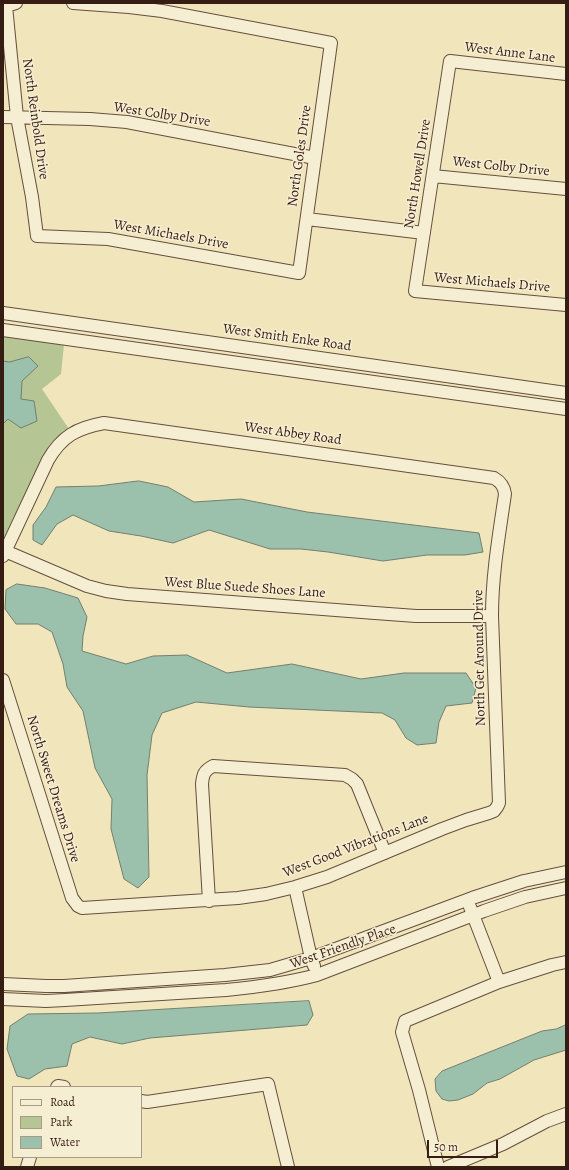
<!DOCTYPE html>
<html>
<head>
<meta charset="utf-8">
<style>
	body { margin:0 }
	#map { position:relative; width:569px; height:1170px; overflow:hidden; background:#f1e5bb; font-family:Alegreya,serif }
	canvas { display:block }
	.frame { position:absolute; inset:0; border:4px solid #361d14; pointer-events:none }
	.legend { position:absolute; left:12px; top:1086px; width:130px; height:72px; box-sizing:border-box; background:#f6eed3; border:1px solid #a99a87; margin:0; padding:5px 7px; list-style:none; font-size:12px; color:#361d14 }
	.legend li { display:flex; align-items:center; gap:8px; height:20px }
	.legend b { width:20px; border:1px solid #a99a87 }
	.scale { position:absolute; left:427px; top:1140px; width:71px; height:18px; box-sizing:border-box; border:2px solid #361d14; border-top:0; padding-left:5px; font-size:12px; line-height:14px; white-space:nowrap; color:#361d14; -webkit-text-stroke:3px #f6eed3; paint-order:stroke }
</style>
</head>
<body>
<div id="map">
<canvas width="569" height="1170"></canvas>
<div class="frame"></div>
<ul class="legend">
<li><b style="height:5px;background:#f6eed3"></b>Road</li>
<li><b style="height:11px;background:#b5c694"></b>Park</li>
<li><b style="height:11px;background:#9bc0ab"></b>Water</li>
</ul>
<div class="scale">50 m</div>
</div>
<script>
const g = document.querySelector('canvas').getContext('2d');
g.lineJoin = 'round';
function fillPath(path, color) { g.fillStyle = color; g.fill(path, 'evenodd'); }
function trace(path, color, width, dash) { g.strokeStyle = color; g.lineWidth = width; g.lineCap = dash ? 'butt' : 'round'; g.setLineDash(dash || []); g.stroke(path); }
function label(font, color, halo, rows, align = 'center') {
  g.font = font + ' Alegreya,serif'; g.lineWidth = 3; g.setLineDash([]); g.textBaseline = 'middle'; g.strokeStyle = halo; g.fillStyle = color; for (const [text, x, y, turn = 0] of rows) {
    g.save(); g.translate(x, y); g.rotate((+turn || 0) * Math.PI / 180); g.textAlign = isNaN(turn) ? turn : align; if (halo) g.strokeText(text, 0, 0); g.fillText(text, 0, 0); g.restore();
  }
}
fillPath(new Path2D(`
	M3,336L64,344L61,374L42,389L69,429L46,453L3,546Z`), '#b5c694');
const water = new Path2D(`
	M29,357L38,366L22,381L21,399L34,401L37,421L21,428L8,419L3,424V361L9,362Z
	M139,481L168,487L194,502L241,499L307,512L479,533L483,552L465,555H427L383,561L328,552L301,549H270L209,530L173,543L141,536L109,531L73,515L57,524L42,545L33,540V525L46,507L56,487L98,486Z
	M17,584L45,588L78,598L87,617L83,636L82,651L126,664L153,656L187,655L227,673L292,664L361,679L404,673H466L476,688L472,703L446,706L439,722L436,743L417,745L406,738L395,720L382,713L249,707L196,702L162,713L152,735L147,775L149,877L138,888L124,879L111,829L112,799L95,768L83,711L67,687L63,664L52,632L38,624H16L5,609L6,590Z
	M309,1001L313,1015L307,1025L150,1038L122,1044L90,1037L72,1044L67,1066L45,1069L29,1079L17,1076L7,1049L10,1026L28,1014L98,1013Z
	M566,1025V1050L534,1060L500,1079L487,1083L473,1094L458,1100L449,1101L442,1099L436,1091L435,1079L442,1071L542,1031L556,1029Z`);
fillPath(water, '#9bc0ab');
trace(water, '#737f6f', 1);
const minor = new Path2D(`
	M16,3L6,6L17,117L32,197L37,236L108,239L299,273L331,43L162,11L129,7L73,3
	M566,74L450,61L415,291L566,305
	M3,117L90,119L127,122L315,158
	M433,176L566,189
	M307,219L424,233
	M3,313L566,393
	M3,330L566,409
	M5,551L87,586L106,591L127,594L375,613L416,616H492
	M3,556L48,460C62,436 77,428 104,423L494,478C501,482 504,486 505,494C499,535 492,575 492,616L499,803L497,807L494,811L489,813L466,820L442,829L327,877L295,887L266,894L238,898L82,908L78,906L72,898L3,680
	M295,887L311,958L314,966
	M209,901L202,784C203,774 204,771 213,766L345,775L352,779L357,784L385,853
	M470,907L499,982
	M3,984L46,986H64L225,975L270,970L311,958L472,898L524,881L566,872
	M3,999L46,1001L65,1000L226,990C257,987 287,983 317,975L484,911L525,897L566,888
	M57,1087L58,1086L64,1087
	M141,1101L147,1102L268,1084L288,1167
	M27,1167L30,1157
	M438,1167L419,1090L402,1032L405,1021L499,982L552,965L566,962
	M448,1167L503,1144L547,1121L566,1114`);
trace(minor, '#654f3e', 14);
trace(minor, '#f6eed3', 12);
label('14px', '#361d14', '#f6eed3', [
	["West Anne Lane",510,53,7],
	["West Colby Drive",162,115,9],
	["North Reinbold Drive",35,119,82],
	["North Goles Drive",300,156,-82],
	["West Colby Drive",501,167,6],
	["North Howell Drive",418,174,-81],
	["West Michaels Drive",171,235,10],
	["West Michaels Drive",492,283,5],
	["West Smith Enke Road",287,338,8],
	["West Abbey Road",293,434,8],
	["West Blue Suede Shoes Lane",245,588,4],
	["North Get Around Drive",480,658,-91],
	["North Sweet Dreams Drive",53,789,73],
	["West Good Vibrations Lane",356,846,-21],
	["West Friendly Place",343,947,-19]
]);
</script>
</body>
</html>
